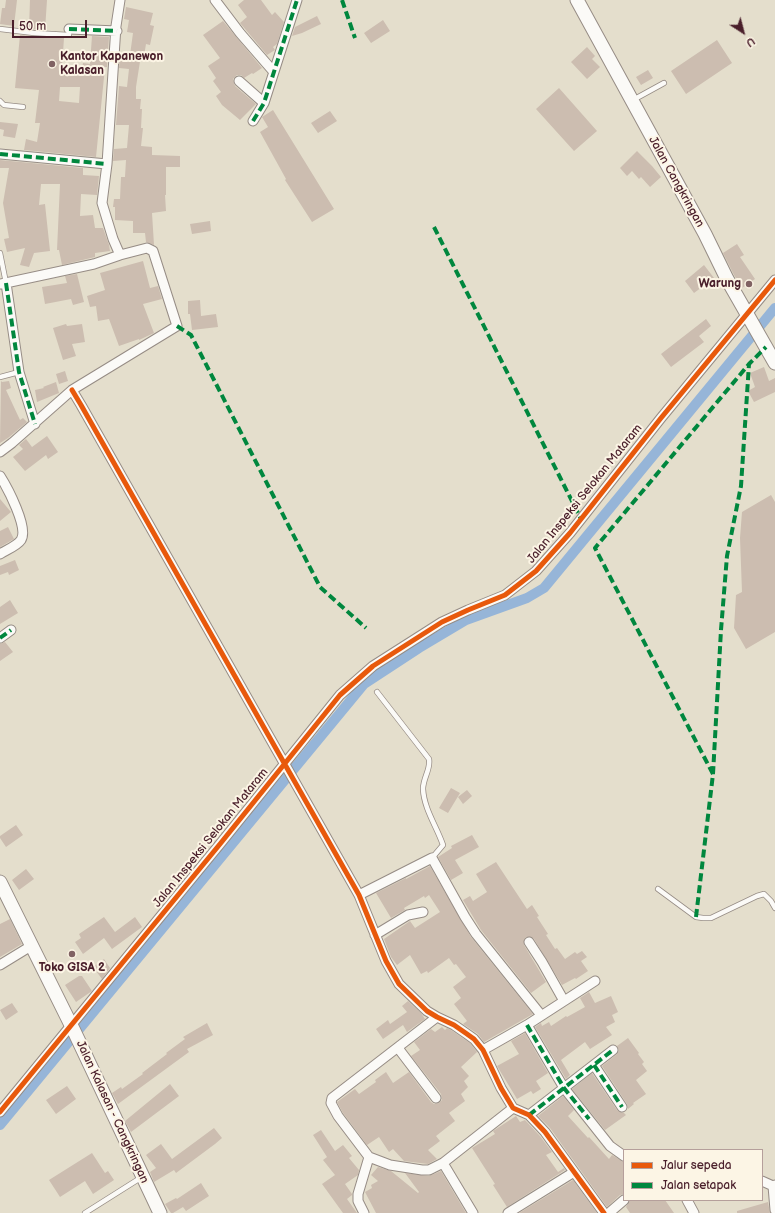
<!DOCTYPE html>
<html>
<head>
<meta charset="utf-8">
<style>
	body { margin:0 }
	#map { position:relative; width:775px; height:1213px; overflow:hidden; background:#e4decc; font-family:"Balsamiq Sans",sans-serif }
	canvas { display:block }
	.legend { position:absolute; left:623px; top:1149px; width:140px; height:52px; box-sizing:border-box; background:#fcf5e5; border:1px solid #b59f9b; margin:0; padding:5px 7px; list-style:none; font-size:12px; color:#4a1f2b }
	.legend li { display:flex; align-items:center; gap:8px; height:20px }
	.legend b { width:20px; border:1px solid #b59f9b }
	.north { position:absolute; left:723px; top:12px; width:40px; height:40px; -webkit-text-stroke:3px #fcf5e5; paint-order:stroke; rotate:144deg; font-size:11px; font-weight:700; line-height:16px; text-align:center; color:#4a1f2b }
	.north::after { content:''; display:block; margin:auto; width:14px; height:18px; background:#4a1f2b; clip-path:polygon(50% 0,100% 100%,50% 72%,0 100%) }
	.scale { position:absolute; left:12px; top:20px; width:75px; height:18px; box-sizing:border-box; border:2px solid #4a1f2b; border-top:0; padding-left:5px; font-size:12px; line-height:14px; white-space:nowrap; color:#4a1f2b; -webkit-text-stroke:3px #fcf5e5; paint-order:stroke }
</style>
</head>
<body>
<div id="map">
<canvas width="775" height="1213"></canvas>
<ul class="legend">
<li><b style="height:5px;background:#e8590c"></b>Jalur sepeda</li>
<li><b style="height:5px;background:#00873e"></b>Jalan setapak</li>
</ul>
<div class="north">U</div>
<div class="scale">50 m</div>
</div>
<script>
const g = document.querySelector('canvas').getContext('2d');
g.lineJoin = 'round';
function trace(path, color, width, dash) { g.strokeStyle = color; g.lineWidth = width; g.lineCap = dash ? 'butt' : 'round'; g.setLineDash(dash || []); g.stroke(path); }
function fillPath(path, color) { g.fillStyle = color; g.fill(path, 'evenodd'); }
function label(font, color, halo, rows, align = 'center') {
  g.font = font + ' "Balsamiq Sans",sans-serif'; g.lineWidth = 4; g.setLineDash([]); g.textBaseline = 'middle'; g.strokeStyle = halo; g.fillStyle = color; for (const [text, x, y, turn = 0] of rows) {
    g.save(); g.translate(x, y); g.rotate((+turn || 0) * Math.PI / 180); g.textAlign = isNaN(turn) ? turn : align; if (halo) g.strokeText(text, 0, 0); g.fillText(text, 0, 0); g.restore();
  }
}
trace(new Path2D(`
	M0,1125L364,684L419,648L466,620L527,598L544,588L775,308`), '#96b5d8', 10);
fillPath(new Path2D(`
	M6,0H17L14,26L0,24L2,8H5Z
	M30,0H47L45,30L29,29Z
	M244,0H261L272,15L275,12L284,22L277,44L273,47L275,50L267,55L240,23L247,17L238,5Z
	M126,7L153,13L150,25L154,26L150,45L146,44L144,56L141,55L136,87V99H141L140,109H142L141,128H143L141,146L152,147V155L180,156V167H166V195H165L166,211L152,213L154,245L146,242L145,233H133V221L115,220V207H113L114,199H120L121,177H125L126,160L113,161L114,149L127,148L129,125H116L119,86L127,87L129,69L119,68L120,54L130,55L133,33L127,32L129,20L124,19Z
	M317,16L321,24L302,33L292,36L295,27Z
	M383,20L390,31L371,43L364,33Z
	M223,21L262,68L253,74L252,73L244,78L241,75H237L233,79L235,86L256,104L240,120L222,105L216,96L221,92L213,81L216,78L208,66L220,58L203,35Z
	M20,35L64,38L62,67L82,68L83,63L90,64L92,36L109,37L107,67H105L96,157L24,150L26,139L37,142L40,123H35L39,90L15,88ZM60,87H80L79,103L59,101Z
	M717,40L732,63L686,94L671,71Z
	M587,47L595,56L592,59L600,67L587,79L571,62Z
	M648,70L653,78L641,85L636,77Z
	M559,88L597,131L574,151L536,109Z
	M273,110L334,209L312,222L285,180L286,179L260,132L268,127L262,117Z
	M330,111L337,121L318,133L311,123Z
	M0,122L18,124L15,138L3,136L4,130L0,129Z
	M637,151L652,166L661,177L650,187L641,177L639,179L632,171L627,176L620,168Z
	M0,160L83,168V175L99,176L97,195L81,194L80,216L93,215L95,228H103L109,245L110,251L95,253V257L62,265L59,250H57L60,184H41L39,205L45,204L50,251L34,253L29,267L20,265L25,248L7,252L4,239L9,238L3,203L9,168H0Z
	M210,221L211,231L192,234L190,224Z
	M737,244L744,255L740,257L755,279L742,288L734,275L723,253Z
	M143,261L150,288L158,286L162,299L143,304L154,333L139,340V339L119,346L109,319L98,321L96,306L90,307L87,296L105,290L100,273Z
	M704,265L714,278L694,293L685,281Z
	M77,274L84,302L73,305L71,299L45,304L42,287L67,283L65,276Z
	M200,300L201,316L216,314L218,327L192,330L190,314H188V301Z
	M706,319L711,326L699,336L704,342L671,367L661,354Z
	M66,324L67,326L82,324L85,342L72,344L76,356L63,360L53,328Z
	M764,367L769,381L775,378V392L754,402L748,391L755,387L750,373Z
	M65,371L68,381L59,384L56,374Z
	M1,381L2,382L9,381L11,388L6,390L20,420L23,418L27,422L8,438L0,443Z
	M56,382L59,393L37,402L35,390L44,388L43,387Z
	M47,436L58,452L48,459L46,455L25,471L13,457L23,449L19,445L26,439L32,447Z
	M771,495L775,502V632L746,649L734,628L736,595L742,592L740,538L742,512Z
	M0,499L11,512L0,521Z
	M8,527L14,539L0,547V531Z
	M15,560L19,570L9,575L8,572L0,575V566Z
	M10,600L18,613L0,624V607Z
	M5,642L13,652L0,661V644Z
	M451,788L460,793L448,813L439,808Z
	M467,790L472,796L463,804L458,797Z
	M16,825L23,835L6,847L0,838V836Z
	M472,835L479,847L455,860L463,873L451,880L438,857L452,848L451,846Z
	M496,862L527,909L532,905L539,916L537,917L548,934L546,935L555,949L557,948L565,959L575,952L577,954L582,951L587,957L581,961L588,971L576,979L575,978L562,985L534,939L531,937H526L524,940V945L546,982L531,993L481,930L463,900L470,896L473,901L487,892L476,874Z
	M430,866L471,937L533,1014L484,1042L478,1034L463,1024L467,1021L454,1004L461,998L453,987L466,977L456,964L454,965L449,958L428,973L427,971L421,974L410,955L397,965L391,957L384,939L410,921L415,928L440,912L429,895L425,898L424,896L404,908L405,910L391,918L376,893L406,878V879Z
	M26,869L34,879L19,890L12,880Z
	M104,917L115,932L135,917L142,927L112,949L104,938L83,954L75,942L81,938L79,934Z
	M10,919L22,944L0,957V924Z
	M104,959L110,968L102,979L93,967Z
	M79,976H82L92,991L76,1002L65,985Z
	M589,992L595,1003L611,996L618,1012L612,1015L615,1022L606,1027L612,1035L590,1049L585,1042L561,1060L570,1075L566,1079L535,1027L541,1023L542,1026L549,1022L551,1026L566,1016L567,1017L585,1007L580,998Z
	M408,1001L421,1013L425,1019L407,1032L403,1025L383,1039L376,1029L388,1020L390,1024L407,1012L402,1006Z
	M12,1003L18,1012L6,1020L0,1010Z
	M207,1023L213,1035L187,1049L189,1052L118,1104L112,1093L121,1087L122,1089L143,1074L142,1073L167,1054L166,1053L185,1039L183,1037Z
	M442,1027L445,1030L447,1028L451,1030L470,1043L477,1052L461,1067L469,1076L464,1081L468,1087L461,1094L465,1101L449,1113L455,1121L436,1136L440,1141L428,1150L437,1159L428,1164L404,1161L393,1149L389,1152L379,1137L367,1145L343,1113L337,1102L355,1089L359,1094L376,1082L375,1080L386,1072L393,1083L409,1072L431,1102L434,1104L439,1103L442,1100L441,1094L411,1056L420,1050L414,1042L431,1029L435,1032Z
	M525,1033L548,1073L536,1081L541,1089L533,1094L531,1091L517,1099L497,1066L519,1054L511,1041Z
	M628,1038L639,1053L638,1054L644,1062L642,1064L647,1071L636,1080L646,1094L633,1103L634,1104L628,1109L627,1104L602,1066L617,1054L619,1050L617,1046Z
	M592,1073L617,1110L620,1112L624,1113L626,1115L605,1130L572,1089Z
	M170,1084L179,1096L131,1132L125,1121Z
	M67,1086L76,1099L56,1114L46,1100Z
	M563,1096L574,1110L568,1116L588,1138L589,1137L609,1159L612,1155L624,1162V1194L620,1195L607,1207L550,1128L538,1116Z
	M516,1116L520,1122L525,1120L540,1136L552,1152L546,1155L558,1172L564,1168L565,1170L507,1207L493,1185L495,1184L472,1148L495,1134L493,1131Z
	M214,1128L222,1138L215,1144L176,1173L174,1170L154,1182L150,1172L156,1168L146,1155L161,1144L172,1159Z
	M321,1130L335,1151L343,1145L352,1156L349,1158L359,1170L358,1175L345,1184L352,1194V1195L347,1199L357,1213H343L322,1184L335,1175L323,1160L327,1157L313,1135Z
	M92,1153L105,1173L108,1171L114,1180L93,1194L85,1181L60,1197L49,1180Z
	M378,1167L391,1171L418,1193L419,1192L405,1173L429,1176L441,1171L466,1213H376L365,1192L372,1188L371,1185L378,1181L371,1175Z
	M573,1180L597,1213H519Z
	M201,1183L209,1196L186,1211L183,1207L173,1213H171L165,1204L176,1198L177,1199Z
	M630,1200H665L674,1213H630L626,1207Z
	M768,1202L770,1213H737V1211Z`), '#ccbdb0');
const service = new Path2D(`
	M0,29L34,33L69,35V29
	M633,100L664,83
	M0,101L4,105L23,107
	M0,253L6,283
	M0,377L19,372
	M377,692L429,759C431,769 423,778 423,789C424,809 437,827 443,845L432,858
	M658,889L696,917L703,918H711L757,896L764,894L771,901L775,908
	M85,1213L142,1177`);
const minor = new Path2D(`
	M215,0L240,33L273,71
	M69,29L117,31
	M239,81L264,103
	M253,121L264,103L297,0
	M0,154L107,164
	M6,283L19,372L35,424
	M1,284L94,264L120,255
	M72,390L81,405L359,895L386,961L399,984L427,1011L437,1017L454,1025L467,1034L474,1039L483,1050L501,1088L513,1108L529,1115L545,1132L604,1213
	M0,452L12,443L72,390L177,326L153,251L147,248L120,255L113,239L102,203L107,164L116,26L120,0
	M0,476C7,487 29,528 21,540C17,546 6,550 0,554
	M0,638L11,630
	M359,895L432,858L465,917L476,934L541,1015
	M375,935L408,915L423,912
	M529,942L542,962L564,1001
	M0,965L31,946
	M437,1017L332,1098L331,1103L338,1116L369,1157L390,1165L422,1170H429L443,1163L513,1108
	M527,1025L564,1088L610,1146L624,1156
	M398,1048L436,1098
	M483,1050L527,1025L595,981
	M594,1065L622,1107
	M0,1112L220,844L340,695L373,666L442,622L468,610L505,595L536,571L570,533L661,418L775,280
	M529,1115L613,1050
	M443,1163L473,1213
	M762,1181L773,1186L775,1185
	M773,1186L775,1210
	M687,1200L694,1213
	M364,1213L358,1201V1194L369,1157
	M508,1213L574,1172
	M609,1213L624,1200`);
const secondary = new Path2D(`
	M577,0L705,234L727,279L775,363
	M0,882L74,1031L160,1213`);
trace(service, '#968c85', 6);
trace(minor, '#968c85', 11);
trace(secondary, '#968c85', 15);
trace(service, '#fbfaf7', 4.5);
trace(minor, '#fbfaf7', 9);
trace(secondary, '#fbfaf7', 13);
trace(new Path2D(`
	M342,0L355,38
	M69,29L117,31
	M253,121L264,103L297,0
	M0,154L107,164
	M434,227L581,519
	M6,283L19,372L35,424
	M177,326L191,335L320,587L366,628
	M0,638L11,630
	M713,774L595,548L749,364L766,347
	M696,917L713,774L721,630L727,556L741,486L749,364
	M527,1025L564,1088L589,1119
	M594,1065L622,1107
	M529,1115L613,1050`), '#00873e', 4, [8, 4]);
trace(new Path2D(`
	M72,390L81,405L359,895L386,961L399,984L427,1011L437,1017L454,1025L467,1034L474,1039L483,1050L501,1088L513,1108L529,1115L545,1132L604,1213
	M0,1112L220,844L340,695L373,666L442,622L468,610L505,595L536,571L570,533L661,418L775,280`), '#e8590c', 5);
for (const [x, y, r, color] of [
	[52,64,4,"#806263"],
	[749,284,4,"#806263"],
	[72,954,4,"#806263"]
]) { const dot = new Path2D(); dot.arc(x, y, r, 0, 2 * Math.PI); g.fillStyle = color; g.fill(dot); trace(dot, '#fcf5e5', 1.5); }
label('bold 12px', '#4a1f2b', '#fcf5e5', [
	["Kantor Kapanewon",60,57],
	["Kalasan",60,71],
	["Warung",741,284,"right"],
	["Toko GISA 2",72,968,"center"]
], 'left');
label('12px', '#4a1f2b', '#fcf5e5', [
	["Jalan Cangkringan",676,182,61],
	["Jalan Inspeksi Selokan Mataram",585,494,-51],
	["Jalan Inspeksi Selokan Mataram",211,838,-51],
	["Jalan Kalasan - Cangkringan",112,1112,65]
]);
</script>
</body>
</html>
